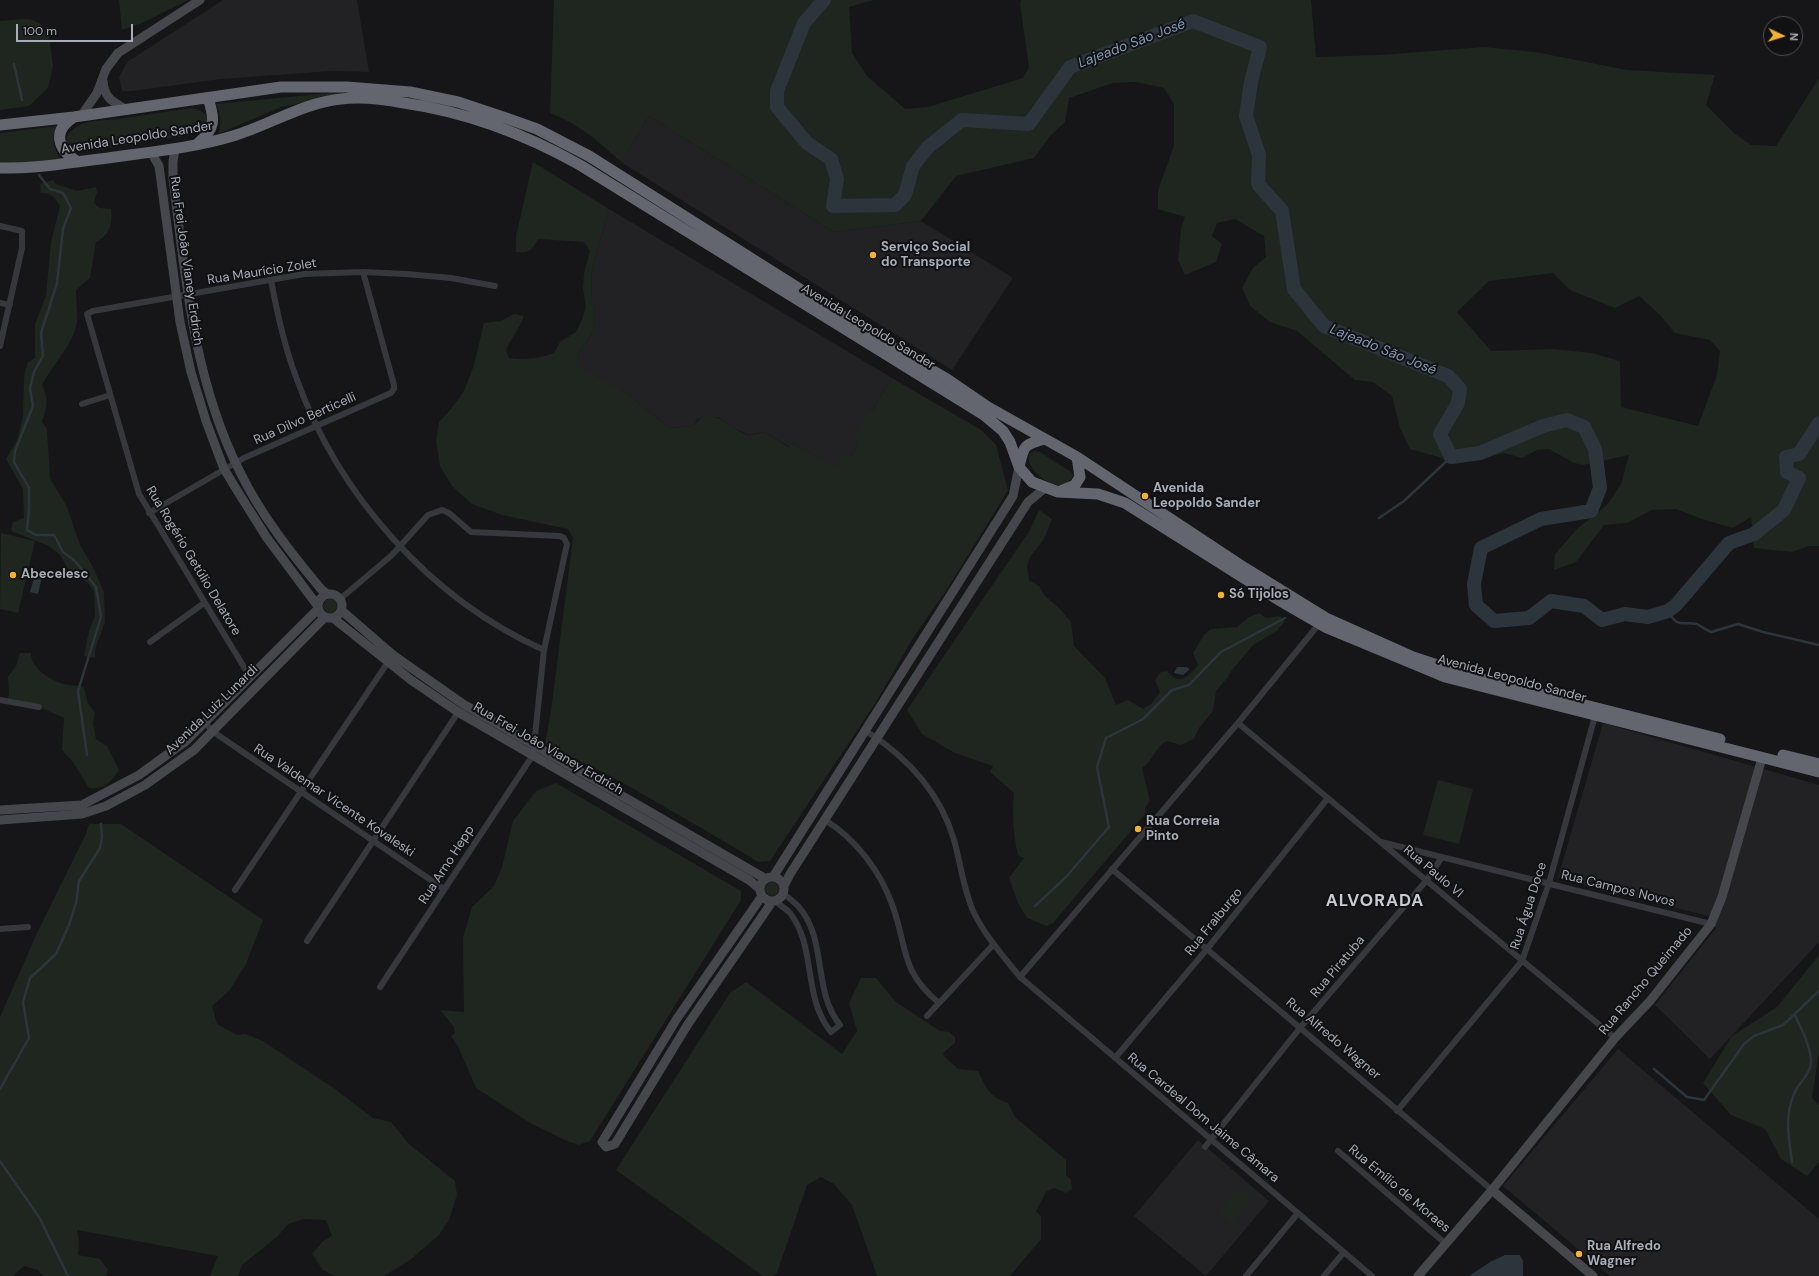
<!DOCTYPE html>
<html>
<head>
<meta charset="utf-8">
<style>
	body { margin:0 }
	#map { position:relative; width:1819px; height:1276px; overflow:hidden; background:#161618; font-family:"DM Sans",sans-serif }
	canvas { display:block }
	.north { position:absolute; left:1763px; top:16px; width:40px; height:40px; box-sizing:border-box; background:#111113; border:1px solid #4d4f55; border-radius:50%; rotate:94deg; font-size:11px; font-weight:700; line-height:16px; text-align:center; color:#a8adb8 }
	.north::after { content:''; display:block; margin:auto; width:14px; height:18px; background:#f2b134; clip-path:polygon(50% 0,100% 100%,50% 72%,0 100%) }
	.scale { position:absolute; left:16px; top:24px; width:117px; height:18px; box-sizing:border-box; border:2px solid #a8adb8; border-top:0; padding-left:5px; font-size:12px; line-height:14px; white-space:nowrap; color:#a8adb8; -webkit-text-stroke:3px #111113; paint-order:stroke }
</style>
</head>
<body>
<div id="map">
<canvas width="1819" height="1276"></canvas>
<div class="north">N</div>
<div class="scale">100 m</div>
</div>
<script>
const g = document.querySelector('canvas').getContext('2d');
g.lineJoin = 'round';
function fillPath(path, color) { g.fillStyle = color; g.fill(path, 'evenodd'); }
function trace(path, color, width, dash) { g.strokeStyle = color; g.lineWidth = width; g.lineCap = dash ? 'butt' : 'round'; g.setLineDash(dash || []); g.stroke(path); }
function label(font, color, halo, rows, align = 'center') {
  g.font = font + ' "DM Sans",sans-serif'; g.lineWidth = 4; g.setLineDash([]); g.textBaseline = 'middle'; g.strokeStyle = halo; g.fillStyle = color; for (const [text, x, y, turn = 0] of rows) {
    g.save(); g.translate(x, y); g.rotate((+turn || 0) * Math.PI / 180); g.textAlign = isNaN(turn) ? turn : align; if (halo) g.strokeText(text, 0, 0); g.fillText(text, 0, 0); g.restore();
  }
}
fillPath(new Path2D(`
	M223,0H357L369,72L332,71L221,79L132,91H122L119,77L127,62Z
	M649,116L834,232L921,221L1013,278L952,370L621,162Z
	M609,209L892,378L873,410L871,409L859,442L851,457L835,468L792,443L790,447L764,432L749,435L733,428L718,417L698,419L693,426L670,428L639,404L629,394L579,368L577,362L580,351L594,330L595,309L591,300L592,269Z
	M1603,723L1819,785V942L1710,1059L1655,1005L1716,928L1708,916L1558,878Z
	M1618,1049L1819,1219V1276H1610L1503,1186Z
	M1198,1140L1269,1201L1206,1276L1134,1216Z`), '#222225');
fillPath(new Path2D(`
	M119,0H188L140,24L122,30Z
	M554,0H873L849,7L852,53L867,76L905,109L928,107L1023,78L1029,67L1020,4L1021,0H1311L1316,57L1381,55L1484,47L1535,52L1627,70L1715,75L1706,105L1735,134L1751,145L1776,146L1819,78V546H1809L1792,552L1754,548L1751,517L1733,528L1702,519L1676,509L1652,510L1627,523L1604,525L1576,562L1554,570L1555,554L1577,529L1607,505L1621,484L1629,455L1583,465L1574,463L1549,449L1537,450L1522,458L1504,453L1480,460L1453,464L1439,457L1410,449L1400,428L1392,396L1373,382L1355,380L1297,331L1270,322L1250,306L1242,288L1253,268L1266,257L1264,236L1235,219L1217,223L1212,236L1222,244L1216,262L1185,275L1178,260L1181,229L1185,217L1158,209V190L1174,146V104L1164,88L1136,82L1113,83L1069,98L1065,122L1050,136L1034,158L956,176L921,221L834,232L649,116L621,162C599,142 578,123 550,113ZM1553,273L1570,290L1615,308L1639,296L1659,314L1675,333L1710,340L1720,351L1717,375L1698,426L1621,407L1620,361L1592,353L1553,349L1491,351L1457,312L1489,281Z
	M21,19H30L41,24L49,36L53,66L48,88L29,106L0,110V21Z
	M340,92L341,95L281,107L218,134C222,125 221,113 216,104Z
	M191,108C215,112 211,129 191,135L84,152C57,151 64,129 85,123C95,120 107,120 118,119C142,115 167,112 191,108Z
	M57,126C51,138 53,147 60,158L20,164H0V133Z
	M533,162L609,209L592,269L591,300L595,309L594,330L580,351L577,362L579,367L629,394L639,404L670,428L693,426C712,401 727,429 748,435C752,436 759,433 764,432L789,447L792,443L835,467L843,452L851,457L859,442L854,439L870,409L873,410L892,378L981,430L996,445L1008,490L1001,502L947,589L913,638L876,702L770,861L758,862L732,846L620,781L545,744L551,711L573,538L568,529L502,515L472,504L452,486L440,466L436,441L439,422L451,409L464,391L474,365L484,323L501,321L514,314L524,316C520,328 511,338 506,350L509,358C526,360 539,359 554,353L560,342L576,332L582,319L586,306L583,289L584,273L590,251L584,242L538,239C532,249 530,254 516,252V236Z
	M53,180L56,184L77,191L96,187L97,192L94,203L100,208L111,209C113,223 110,235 96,242L90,278L76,290C76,300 78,312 77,322C74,344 52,365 42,385C49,399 47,407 42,422L47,429L50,478L67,507L80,545L92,565L104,592L105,622L95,649V658L84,656L89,631L95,616L94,591L89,584L68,569L60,555L49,546L11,531L13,522L24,518L23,489L6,459L17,440L23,416L24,376L28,362L35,358V324L46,296L51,242L60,206C55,197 51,193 41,193L40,184Z
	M1035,451L1040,452L1071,472L1073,475L1072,478C1068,482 1064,485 1059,485C1046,485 1025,467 1029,454Z
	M1039,510L1052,519L1044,539L1030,557L1027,566L1029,580L1039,586L1045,596L1059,608L1071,622L1074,646L1105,678L1116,705L1128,700L1143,709L1151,704L1160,692L1155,680L1161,672L1167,671C1180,687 1188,677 1198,665L1193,653L1204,635L1211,629L1237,627L1249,617L1259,613L1266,618L1279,616L1285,621L1277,631L1253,645L1232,670L1228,677L1216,691L1213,711L1199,728L1194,739L1181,745L1167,741C1155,747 1153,761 1142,768L1150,801L1145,808L1146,813L1053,923L1047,926L1027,918L1018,903L1009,878L1024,858L1018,855C1013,834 1012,814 1014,793L990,772L993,766L955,753L922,734L907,710L1030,530Z
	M1,533L35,541L18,613L0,609Z
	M323 606a7 7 0 1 1 14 0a7 7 0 1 1-14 0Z
	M20,653H31C30,669 54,683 69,685C72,686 78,685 81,686C86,688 85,695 87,700C88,705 93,709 95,713L93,723L96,739L107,746L119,770C111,782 104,790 89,788L73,762L62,750L64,718L39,707L7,702L9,694L8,677L16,666Z
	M1438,780L1473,789L1459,844L1423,835Z
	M556,783L741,891V900L590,1141L579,1145L567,1141L532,1124L476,1088L458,1046L451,1036L455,1033L454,1027L440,1010L464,1012L463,938L472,907L494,886L502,867L513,821L536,791Z
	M89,824H121L263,920L246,964L229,991L212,1006L217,1024L237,1035L245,1034L263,1041L335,1089L373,1118L391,1122L408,1143L455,1181L457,1195L449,1220L439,1235L410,1260L384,1276H335L323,1270L312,1254L323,1241L332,1236L326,1220L304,1219L288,1224L278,1236L242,1265L238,1276H210L218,1256L77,1230L79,1243L78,1255L100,1259L108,1270L106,1276H43L38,1270L24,1266L13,1276H0V1017L38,931L86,834Z
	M765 889a7 7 0 1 1 14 0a7 7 0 1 1-14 0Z
	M1819,955V1052L1812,1098L1819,1105V1162L1807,1176L1781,1159L1765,1129L1731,1115L1703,1083L1732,1036L1777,1007Z
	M861,978H876L896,1002L940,1031L949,1032L955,1037V1043L943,1053L944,1056L958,1069L978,1071C986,1087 989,1097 1008,1103L1015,1117L1066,1160V1175L1071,1180L1072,1189L1066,1193L1054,1188L1046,1192L1036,1211L1041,1217V1239L1010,1276H877L852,1205L834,1184L821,1177L807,1185L777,1273L772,1276H763L616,1170L730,993L746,982L842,1054L857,1031L849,1003Z
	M1240,1187L1253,1199L1232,1224L1219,1212Z`), '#1e261f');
fillPath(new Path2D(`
	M35,575L42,577L38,594L30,592Z
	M1177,667H1186L1190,669L1183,675L1174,673Z
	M1505,1255H1520L1523,1261V1276H1469L1490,1262Z`), '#2c353c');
trace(new Path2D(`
	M14,64L22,100
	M39,175L50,189L63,193L71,208L63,229L57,283L41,333L43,356L34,372L30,388L33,406L15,451L14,462L29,488V509L27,530L36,535H54L63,552L75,561L96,587L101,617L78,691L87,755
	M1379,518L1404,501L1451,457
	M1668,611C1678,629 1681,621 1697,624C1701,626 1706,630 1711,632L1738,624L1763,632L1819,645
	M1035,906L1066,877L1109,827L1097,767L1106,738L1143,719L1172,690L1189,685L1221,652L1285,618
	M1654,1069L1687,1097L1704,1100L1744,1044L1754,1036L1783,1025L1819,991
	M0,1089L29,1038L23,1002L30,978L56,954L69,925L76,903L79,881L100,848L102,837L101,824
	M0,1161L39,1217L68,1276
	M1792,1162C1789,1139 1784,1117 1794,1094C1798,1083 1811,1074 1811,1062C1811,1047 1801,1029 1795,1015`), '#2c353c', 2.5);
trace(new Path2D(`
	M824,0L804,23L777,91V107L807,143L831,159L837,179L833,206L895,205L905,195L913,166L928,147L962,120L1029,124L1070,67L1193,21L1260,47L1251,82L1246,116L1259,155L1258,184L1282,211L1294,289L1324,326L1448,376L1460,389L1458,403L1440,434L1451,457L1480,453L1543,426L1567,420L1584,427L1595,449L1600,488L1591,511L1541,519L1481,548L1474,584L1476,605L1494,621L1529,618L1551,601L1584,606L1602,620L1625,614L1648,617L1668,611L1676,605L1729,543L1754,534L1784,510L1799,478L1787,472L1786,457L1799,454L1819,423`), '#2c353c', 14);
trace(new Path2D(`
	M0,226L22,231V248L0,346
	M271,280C277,313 284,345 296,377C338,495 430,599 544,650
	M0,303L10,305
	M82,404L110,395
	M149,513L244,458L391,393L394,389V385L363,272
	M340,599L392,555L428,515L442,510L449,513L471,532L560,536L564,538L567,544L544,650L533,755L380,987
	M150,642L204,603
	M250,677L139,494L87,314L93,311L304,274L363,272L406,274L451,278L495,286
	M0,700L39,707
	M205,722L212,731L444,889
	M1238,723L1615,1038
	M866,731C907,757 940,792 954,840C961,864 963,889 974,913C986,937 1003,956 1020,977L1372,1276
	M825,820C856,839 881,872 893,907C908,950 900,970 939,1003
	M1381,842L1711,924
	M1112,869L1492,1190
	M235,890L388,662
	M775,901C780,905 786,909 790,913C817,948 802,996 831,1032L840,1025C812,991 828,939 798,906C794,902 789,898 784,894
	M0,929L28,927
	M307,941L459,711
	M1020,977L1238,723L1319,624
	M927,1016L993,945
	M1115,1058L1207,949L1328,798
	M1397,1111L1522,961L1549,883L1595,716
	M1205,1147L1300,1028L1426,881L1442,857
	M1338,1151L1446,1244
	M1246,1276L1298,1213
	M1324,1276L1344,1252`), '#37383d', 6);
trace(new Path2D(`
	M103,81C104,98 113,102 127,110
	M81,116L97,93L106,69L118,53L200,0
	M175,148L173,162V178C185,278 194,381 240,472C261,515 291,553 321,589L327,594
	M151,152L159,166L180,322L191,372L206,421L224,469L238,492L267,538L317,605
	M318 606a12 12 0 1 1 24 0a12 12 0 1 1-24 0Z
	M341,610L393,655L463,704L766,879
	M333,618L411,680L458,712L749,880L760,889
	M0,810L82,805L139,775L186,741L318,609
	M0,820L82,814L106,806L145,785L194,750L325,617
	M760 889a12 12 0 1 1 24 0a12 12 0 1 1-24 0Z
	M773,877L1008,504L1013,496L1019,467
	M784,886L790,874L1028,502L1045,488
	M762,896L676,1020L602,1142L606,1147L615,1144L688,1024L772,902
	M1492,1190L1593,1276
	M1418,1276L1492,1190L1615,1038L1650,1001L1711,924L1722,897L1762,758`), '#45474d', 9);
trace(new Path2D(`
	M74,117C51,131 58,150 78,162
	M0,125L74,117L281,87H347L410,92L458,102L506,118L537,129L589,156L882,341L947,379L988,407L1077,457L1245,568L1326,618L1413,657L1474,677L1720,739
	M197,144C216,129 215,119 208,98
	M0,168C36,169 72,162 108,158C150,152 193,148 233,136C270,125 302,103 341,99C362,96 383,99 404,103C467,112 525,134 580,165L984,415L1003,431L1010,442L1019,467L1032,482L1058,492L1098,494L1125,503L1282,602L1327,628L1445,677L1819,772
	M1019,467C1024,445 1023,445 1045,439
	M1060,491L1075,485L1080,477L1077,457
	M1783,755L1819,764`), '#63666e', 11);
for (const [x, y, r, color] of [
	[873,255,4,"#f2b134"],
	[1145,496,4,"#f2b134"],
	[13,575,4,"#f2b134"],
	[1221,595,4,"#f2b134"],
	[1138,829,4,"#f2b134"],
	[1579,1254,4,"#f2b134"]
]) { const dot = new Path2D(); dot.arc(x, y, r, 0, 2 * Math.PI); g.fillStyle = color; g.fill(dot); trace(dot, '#111113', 1.5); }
label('13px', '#a8adb8', '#111113', [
	["Avenida Leopoldo Sander",137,138,-9],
	["Rua Frei João Vianey Erdrich",186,261,82],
	["Rua Maurício Zolet",262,272,-9],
	["Avenida Leopoldo Sander",868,327,31],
	["Rua Dilvo Berticelli",305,419,-24],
	["Rua Rogério Getúlio Delatore",193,561,59],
	["Avenida Leopoldo Sander",1512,679,15],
	["Avenida Luiz Lunardi",212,710,-44],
	["Rua Frei João Vianey Erdrich",548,749,30],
	["Rua Valdemar Vicente Kovaleski",334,801,34],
	["Rua Arno Hepp",447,865,-57],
	["Rua Paulo VI",1433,872,40],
	["Rua Campos Novos",1618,889,14],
	["Rua Água Doce",1529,906,-72],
	["Rua Fraiburgo",1214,922,-51],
	["Rua Piratuba",1338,967,-50],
	["Rua Rancho Queimado",1646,981,-50],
	["Rua Alfredo Wagner",1333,1039,40],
	["Rua Cardeal Dom Jaime Câmara",1203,1118,40],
	["Rua Emílio de Moraes",1399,1189,40]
]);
label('bold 13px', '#a8adb8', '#111113', [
	["Serviço Social",881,248],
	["do Transporte",881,263],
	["Avenida",1153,489],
	["Leopoldo Sander",1153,504],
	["Abecelesc",21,575],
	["Só Tijolos",1229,595],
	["Rua Correia",1146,822],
	["Pinto",1146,837],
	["Rua Alfredo",1587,1247],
	["Wagner",1587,1262]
], 'left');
label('italic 14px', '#7f9bb3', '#111113', [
	["Lajeado São José",1132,44,-21],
	["Lajeado São José",1383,350,22]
]);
g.letterSpacing = '1px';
label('bold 17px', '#c9ccd4', '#111113', [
	["ALVORADA",1375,902]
]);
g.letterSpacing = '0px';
</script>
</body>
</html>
